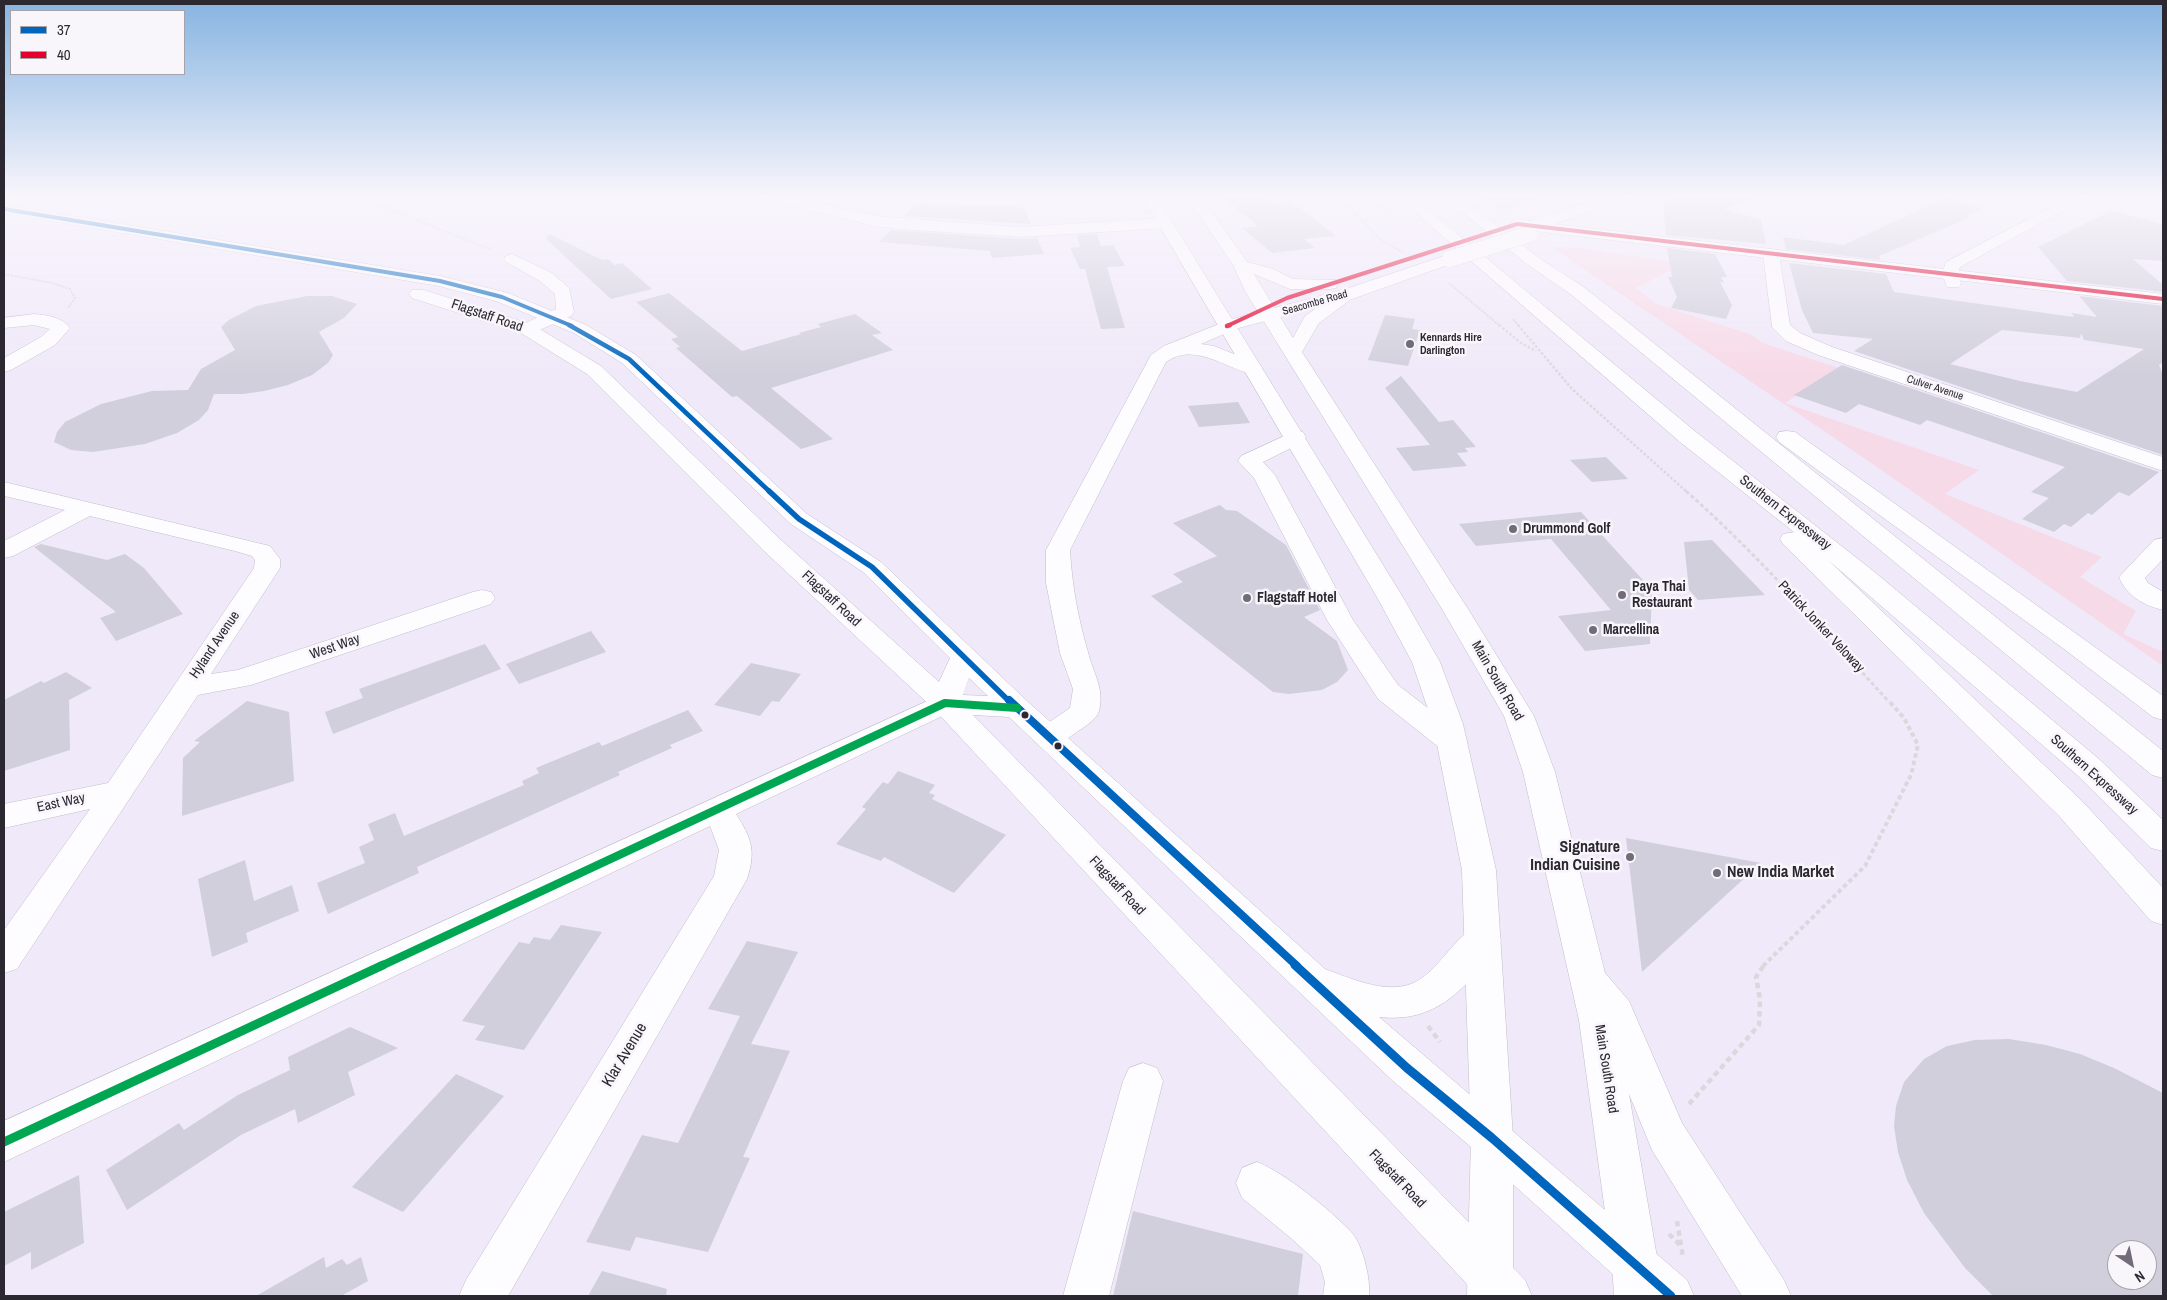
<!DOCTYPE html>
<html>
<head>
<meta charset="utf-8">
<style>
	body { margin:0 }
	#map { position:relative; width:2167px; height:1300px; overflow:hidden; background:#f0e9f9; font-family:"Archivo Narrow",sans-serif }
	canvas { display:block }
	.frame { position:absolute; inset:0; border:5px solid #2c2832; pointer-events:none }
	.legend { position:absolute; left:10px; top:10px; width:175px; height:65px; box-sizing:border-box; background:#f8f5fb; border:1px solid #a6a3ab; margin:0; padding:6px 9px; list-style:none; font-size:15px; color:#2c2832 }
	.legend li { display:flex; align-items:center; gap:10px; height:25px }
	.legend b { width:25px; border:1px solid #a6a3ab }
	.north { position:absolute; left:2107px; top:1240px; width:50px; height:50px; box-sizing:border-box; background:#f8f5fb; border:1px solid #a6a3ab; border-radius:50%; rotate:146deg; font-size:14px; font-weight:700; line-height:20px; text-align:center; color:#2c2832 }
	.north::after { content:''; display:block; margin:auto; width:18px; height:22px; background:#716c78; clip-path:polygon(50% 0,100% 100%,50% 72%,0 100%) }
</style>
</head>
<body>
<div id="map">
<canvas width="2167" height="1300"></canvas>
<div class="frame"></div>
<ul class="legend">
<li><b style="height:6px;background:#0065bd"></b>37</li>
<li><b style="height:6px;background:#e4002b"></b>40</li>
</ul>
<div class="north">N</div>
</div>
<script>
const g = document.querySelector('canvas').getContext('2d');
g.lineJoin = 'round';
function fillPath(path, color) { g.fillStyle = color; g.fill(path, 'evenodd'); }
function trace(path, color, width, dash) { g.strokeStyle = color; g.lineWidth = width; g.lineCap = dash ? 'butt' : 'round'; g.setLineDash(dash || []); g.stroke(path); }
function label(font, color, halo, rows, align = 'center') {
  g.font = font + ' "Archivo Narrow",sans-serif'; g.lineWidth = 5; g.setLineDash([]); g.textBaseline = 'middle'; g.strokeStyle = halo; g.fillStyle = color; for (const [text, x, y, turn = 0] of rows) {
    g.save(); g.translate(x, y); g.rotate((+turn || 0) * Math.PI / 180); g.textAlign = isNaN(turn) ? turn : align; if (halo) g.strokeText(text, 0, 0); g.fillText(text, 0, 0); g.restore();
  }
}
fillPath(new Path2D(`
	M1474,194H1554L1502,211Z
	M1551,247L1580,248L1684,264L1636,288L1656,304L1750,334L1763,343L1839,368L1785,403L1979,470L1945,494L2102,557L2080,577L2136,611L2123,634L2163,652V666L1864,458Z`), '#f7dae7');
fillPath(new Path2D(`
	M1261,194L1273,203L1291,201L1336,236L1304,239L1315,248L1272,253L1242,228L1258,226L1223,198Z
	M1668,194H1759V196L1724,209L1761,220L1766,244L1666,235L1663,203L1667,201Z
	M1945,198L1983,208L1967,215L1969,216L1966,217L1969,218L1879,256L1881,260L1786,249L1783,237L1844,245Z
	M915,205L1023,206L1031,224L904,216Z
	M2111,211L2163,224V261L2133,259L2163,285V292L2067,281L2038,247Z
	M891,230L1020,239L1037,238L1044,254L992,258L990,251L879,242Z
	M549,234L602,260L608,259L615,265L622,263L652,289L611,299L546,239Z
	M1097,234L1101,246L1113,245L1125,266L1107,267L1125,328L1101,329L1085,269H1080L1070,248L1080,247L1077,235Z
	M1667,248L1715,254L1727,277H1721L1724,282H1720L1732,305L1726,319L1671,308L1677,297L1668,277H1672Z
	M1789,263L1886,274L1894,292L2074,317L2072,313L2097,317L2079,296L2163,306V362L2159,365L2163,375V455L1854,351L1873,339L1813,333L1802,310ZM2002,330L2080,338L2081,333L2084,340L2144,349L2077,392L2020,381L1950,364Z
	M669,293L742,351L801,334L799,333L821,327L818,324L855,314L882,333L872,335L893,350L771,388L833,439L801,449L737,396L732,397L676,348L680,347L671,339L678,337L636,302Z
	M307,296H332L357,304L344,318L319,332L333,355L328,363L312,375L288,385L264,391L243,394H214L208,410L199,420L177,433L145,444L93,452L71,450L54,442L57,432L65,422L101,404L152,391L188,390L201,369L235,350L221,327L229,320L256,306Z
	M1385,315L1415,319L1412,329L1420,330L1408,366L1368,360Z
	M1842,365L2159,472L2129,496L2119,492L2092,515L2088,513L2071,527L2064,524L2054,532L2022,519L2049,498L2031,492L2065,467L1927,420L1920,425L1859,404L1846,413L1794,395Z
	M1401,376L1439,422L1453,420L1476,447L1465,448L1468,452L1457,453L1467,466L1413,471L1396,448L1430,445L1385,388Z
	M1238,402L1250,423L1199,427L1188,406Z
	M1606,457L1628,479L1592,482L1570,460Z
	M1220,505L1226,510L1237,511L1286,545L1320,610L1304,617L1337,641L1348,670L1337,682L1322,690L1289,694L1273,692L1151,596L1183,582L1173,574L1217,556L1173,523Z
	M1581,512L1652,590L1650,644L1585,651L1558,616L1611,610L1551,539L1476,546L1459,524Z
	M1712,540L1765,595L1698,600L1689,590L1684,542Z
	M41,544L107,560L125,554L144,568L183,614L116,641L100,618L116,612L34,547Z
	M591,631L606,652L519,684L506,664Z
	M485,644L501,669L333,734L325,712L363,698L359,689Z
	M751,663L801,674L779,702L772,701L760,716L714,705Z
	M66,672L92,688L69,700L70,750L4,771V700L41,681L44,683Z
	M247,701L289,712L294,781L182,816L183,758L200,742L194,741Z
	M688,710L703,731L670,745L672,748L618,772L620,775L417,867L419,873L328,914L317,883L365,863L359,847L374,840L368,824L395,813L404,836L524,785L522,781L539,773L536,768L599,742L602,746Z
	M898,771L935,785L929,793L935,795L932,799L1006,835L954,893L884,857L881,861L836,844L866,809L862,807L883,782L888,784Z
	M1626,838L1761,863L1642,972Z
	M245,860L254,901L292,885L299,911L246,933L248,942L212,957L198,879Z
	M561,925L602,932L524,1050L475,1040L485,1026L462,1021L519,942L529,944L534,937L550,940Z
	M747,941L798,952L751,1044L790,1051L743,1157L750,1158L708,1252L636,1237L630,1251L586,1242L642,1135L678,1143L740,1016L708,1009Z
	M350,1027L398,1048L348,1072L355,1095L298,1123L295,1109L241,1135L127,1210L106,1170L179,1123L184,1130L238,1095L290,1070L288,1057Z
	M2009,1039L2046,1045L2080,1054L2114,1068L2163,1093V1296H1993L1965,1268L1924,1213L1907,1180L1898,1152L1894,1126L1896,1106L1904,1082L1924,1059L1947,1046L1975,1040ZM2117,1250H2147V1280H2117Z
	M456,1074L504,1096L403,1212L352,1187Z
	M79,1175L84,1243L31,1270V1252L4,1266V1212Z
	M1133,1211L1303,1254L1298,1296H1113Z
	M324,1257L326,1268L342,1259L347,1265L361,1257L368,1281L341,1296H256Z
	M602,1271L667,1289L666,1296H588Z`), '#d1cfdb');
const minor = new Path2D(`
	M755,194H779L874,216L1020,227L1166,218L1174,223L1166,228L1020,237L898,229L874,226L757,197Z
	M2077,194H2094L1960,267L1958,274L1961,283L1959,287H1947L1942,274L1946,262Z
	M1771,249L1779,254L1790,325L1800,333L1832,347L2163,457V471L1818,355L1786,341L1772,327L1763,254Z
	M512,254L552,273L569,288L574,312L571,316L533,333H521L518,329L521,325L556,309L555,294L540,281L506,262L504,259L506,256Z
	M34,314C46,315 62,317 70,328L55,345L11,370L4,372V358L41,337L50,329L34,325L4,328V318Z
	M1227,321L1233,322L1236,326L1233,330L1201,344L1214,346L1259,364L1262,368L1259,372L1252,374C1223,367 1194,342 1166,362L1070,550C1072,585 1078,618 1088,652C1093,673 1105,689 1099,711C1096,721 1082,728 1074,734C1062,742 1054,748 1039,743L1035,736L1039,729L1070,708L1073,689L1060,653L1046,583V550L1151,355L1164,346Z
	M1295,431L1303,432L1306,437L1303,442L1263,462L1275,475L1353,620L1398,685L1463,735L1467,742L1463,749L1452,752L1441,749L1378,699L1327,620L1254,478L1238,461L1241,456Z
	M4,482L270,546L280,559V568L211,674L238,670L473,592L482,590L491,592L495,598L491,604L251,685L198,695L17,969L4,973V930L90,809L4,828V804L108,783L254,568L255,560L252,556L235,551L90,516L13,556L4,558V541L65,510L4,496Z
	M2163,538V559L2145,578L2148,583L2163,592V610C2143,605 2127,596 2119,577L2154,540Z
	M945,693L955,696L960,703L955,710L736,814C752,839 756,851 747,879L508,1296H459L466,1280L714,876L719,850L710,826L4,1162V1121Z
	M1143,1063L1157,1068L1163,1081L1109,1296H1063L1123,1081L1129,1068Z
	M1257,1162C1285,1173 1332,1211 1353,1234C1363,1247 1371,1280 1369,1296H1323L1325,1282L1320,1265L1292,1239L1242,1198L1236,1183L1242,1168Z`);
const major = new Path2D(`
	M1614,194H1635L1633,197L1553,224L2163,294V304L1517,229L1509,224L1517,219L1531,221Z
	M4,205L440,276L508,293L586,325L636,355L807,514L881,562L1027,701L1325,969C1350,978 1384,994 1411,984C1439,974 1455,931 1481,926C1486,925 1491,928 1496,930L1501,940C1495,952 1486,961 1478,971C1451,1003 1423,1022 1379,1017L1687,1280L1694,1296H1637L1477,1152L1393,1081L1009,717L973,715L1525,1280L1532,1296H1478L935,710L763,550L587,374L521,333L412,298L409,294L412,290H424L533,325L601,366L781,540L939,682L950,658L863,572L791,524L622,363L574,333L496,301L439,286L4,213ZM969,678L988,696L963,695Z
	M1450,254L1458,259L1456,262L1355,298L1227,331L1221,330L1218,326L1221,322L1343,290Z`);
const highway = new Path2D(`
	M1141,194H1155L1404,599L1440,662L1463,724L1496,870L1513,1138V1296H1467L1471,1138L1462,870L1433,724L1412,662L1378,599Z
	M1185,194H1199L1247,262L1273,269L1293,279L1336,280L1338,284L1336,288L1330,289H1290L1254,274L1293,338L1305,316L1343,290H1355L1358,294L1319,323L1302,352L1468,609L1534,716L1555,772L1605,973L1629,1001L1682,1123L1784,1280L1791,1296H1742L1652,1150L1629,1094L1658,1263L1660,1296H1614L1612,1263L1579,1020L1523,772L1504,716L1442,609L1245,291L1233,265Z
	M1394,194H1409L1696,432L1872,570L2099,759L2163,820V851L2151,848L2077,775L1828,560L2081,800L2163,888V925L2151,921L2059,816L1783,544L1780,539L1783,534L1794,532L1680,442Z
	M1440,194H1456L1539,258L1585,288L2163,751V778L2152,775L1573,296L1527,264Z
	M1787,431L1795,432L2163,696V720L2153,717L2064,649L1779,442L1776,437L1779,432Z`);
trace(minor, '#c2bdc9', 1);
trace(major, '#c2bdc9', 1);
trace(highway, '#c2bdc9', 1);
trace(new Path2D(`
	M351,194L492,250
	M1336,194L1381,240L1405,253
	M1351,194L1389,211
	M4,274L52,283L70,289L75,298L68,308
	M1449,283L1500,326
	M1513,319L1519,326`), '#dad8dc', 2, [2.5, 1]);
trace(new Path2D(`
	M1499,325L1521,343L1536,351
	M1518,325L1572,389L1687,492`), '#dad8dc', 2.5, [2.5, 2]);
trace(new Path2D(`
	M1686,491C1759,556 1823,629 1889,702`), '#dad8dc', 3, [4, 2.5]);
trace(new Path2D(`
	M1763,966L1865,866L1911,775L1918,745L1904,718L1888,700`), '#dad8dc', 4, [4.5, 3]);
trace(new Path2D(`
	M1428,1026L1440,1042
	M1689,1104L1759,1025L1760,999L1756,977L1764,965
	M1677,1221L1683,1257
	M1669,1234L1680,1245`), '#dad8dc', 4.5, [5.5, 4]);
fillPath(minor, '#fdfcfe');
fillPath(major, '#fdfcfe');
fillPath(highway, '#fdfcfe');
const majorBridge = new Path2D(`
	M1450,259L1529,234`);
trace(majorBridge, '#c2bdc9', 17, []);
trace(majorBridge, '#fdfcfe', 16);
trace(new Path2D(`
	M4,209L440,281L502,297L572,326`), '#0065bd', 4);
trace(new Path2D(`
	M569,325L629,359L770,492`), '#0065bd', 4.5);
trace(new Path2D(`
	M769,491L799,519L872,567L1010,702`), '#0065bd', 5.5);
trace(new Path2D(`
	M1009,700L1297,966`), '#0065bd', 8);
trace(new Path2D(`
	M1295,965L1407,1068L1492,1138L1671,1296`), '#0065bd', 9);
trace(new Path2D(`
	M1227,326L1287,298L1517,224L2163,299`), '#e4002b', 4);
trace(new Path2D(`
	M1227,326L1230,325`), '#e4002b', 4.5);
trace(new Path2D(`
	M381,966L945,703L1017,708`), '#00a651', 8);
trace(new Path2D(`
	M4,1142L383,965`), '#00a651', 9);
const sky = g.createLinearGradient(0, 0, 0, 376);
sky.addColorStop(0, '#86b4e1');
sky.addColorStop(0.52, '#f8f5fc');
sky.addColorStop(1, '#f8f5fc00');
g.fillStyle = sky;
g.fillRect(0, 0, 2167, 376);
for (const [x, y, r, color] of [
	[1410,344,5,"#716c78"],
	[1513,529,5,"#716c78"],
	[1622,595,5,"#716c78"],
	[1247,598,5,"#716c78"],
	[1593,630,5,"#716c78"],
	[1025,715,4.5,"#2c2832"],
	[1058,746,4.5,"#2c2832"],
	[1630,857,5,"#716c78"],
	[1717,873,5,"#716c78"]
]) { const dot = new Path2D(); dot.arc(x, y, r, 0, 2 * Math.PI); g.fillStyle = color; g.fill(dot); trace(dot, '#f8f5fb', 2); }
label('11px', '#2c2832', '#f8f5fb', [
	["Seacombe Road",1315,303,-16],
	["Culver Avenue",1935,388,18]
]);
label('bold 11px', '#2c2832', '#f8f5fb', [
	["Kennards Hire",1420,338],
	["Darlington",1420,351]
], 'left');
label('14px', '#2c2832', '#f8f5fb', [
	["Flagstaff Road",487,316,19],
	["Southern Expressway",1785,513,38],
	["Flagstaff Road",831,599,43],
	["Patrick Jonker Veloway",1821,627,47],
	["Hyland Avenue",215,645,-56],
	["West Way",335,647,-19],
	["Main South Road",1497,681,60],
	["Southern Expressway",2094,775,42],
	["East Way",61,803,-12],
	["Flagstaff Road",1117,886,47],
	["Main South Road",1606,1069,81],
	["Flagstaff Road",1397,1179,46]
]);
label('bold 14px', '#2c2832', '#f8f5fb', [
	["Drummond Golf",1523,529],
	["Paya Thai",1632,587],
	["Restaurant",1632,603],
	["Flagstaff Hotel",1257,598],
	["Marcellina",1603,630]
], 'left');
label('bold 16px', '#2c2832', '#f8f5fb', [
	["Signature",1620,848],
	["Indian Cuisine",1620,866],
	["New India Market",1727,873,"left"]
], 'right');
label('16px', '#2c2832', '#f8f5fb', [
	["Klar Avenue",625,1055,-59]
]);
</script>
</body>
</html>
